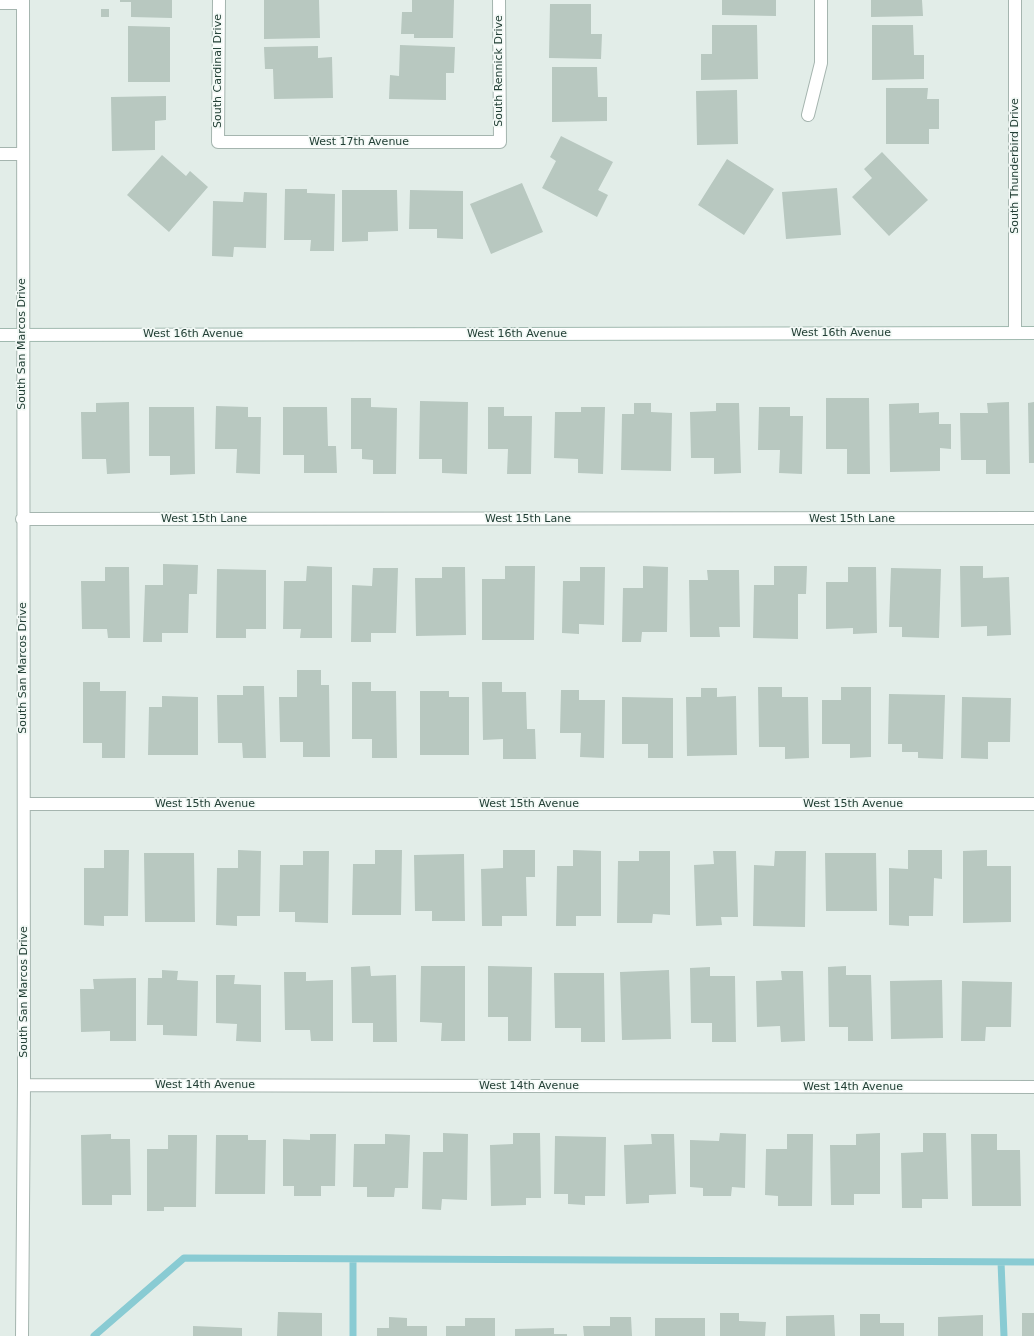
<!DOCTYPE html>
<html>
<head>
<meta charset="utf-8">
<style>
	body { margin:0 }
	canvas { display:block; background:#e2ede8 }
</style>
</head>
<body>
<canvas width="1034" height="1336"></canvas>
<script>
const g = document.querySelector('canvas').getContext('2d');
g.lineJoin = 'round';
function trace(path, color, width, dash) { g.strokeStyle = color; g.lineWidth = width; g.lineCap = dash ? 'butt' : 'round'; g.setLineDash(dash || []); g.stroke(path); }
function fillPath(path, color) { g.fillStyle = color; g.fill(path, 'evenodd'); }
function label(font, color, halo, rows, align = 'center') {
  g.font = font + ' "DejaVu Sans",sans-serif'; g.lineWidth = 3.5; g.setLineDash([]); g.textBaseline = 'middle'; g.strokeStyle = halo; g.fillStyle = color; for (const [text, x, y, turn = 0] of rows) {
    g.save(); g.translate(x, y); g.rotate((+turn || 0) * Math.PI / 180); g.textAlign = isNaN(turn) ? turn : align; if (halo) g.strokeText(text, 0, 0); g.fillText(text, 0, 0); g.restore();
  }
}
trace(new Path2D(`
	M353,1259V1336
	M1001,1262L1004,1336
	M94,1336L184,1258L1034,1262`), '#89cbd3', 7);
fillPath(new Path2D(`
	M120,0H172V18L131,17V2H120Z
	M264,0H319L320,38L264,39Z
	M412,0H454L453,38H414V34H401L402,12H412Z
	M722,0H776V16L722,15Z
	M871,0H922L923,16L871,17Z
	M550,4H591V34H602L601,59L549,58Z
	M101,9H109V17H101Z
	M712,25H757L758,79L701,80V54H712Z
	M872,25H913L914,55H924V79L872,80Z
	M128,26L170,27V82H128Z
	M400,45L455,47L454,73H446V100L389,99L390,75L399,76Z
	M318,46V58L332,57L333,98L274,99L273,69H265L264,47Z
	M552,67H597L598,97H607V121L552,122Z
	M886,88H928L927,99H939V129H929V144H886Z
	M737,90L738,144L697,145L696,91Z
	M166,96V120L155,121V150L112,151L111,97Z
	M561,136L613,162L598,190L608,195L597,217L542,188L556,161L550,157Z
	M882,152L928,200L889,236L852,197L872,178L864,169Z
	M162,155L186,176L190,171L208,187L169,232L127,195Z
	M727,159L774,189L744,235L698,205Z
	M522,183L543,232L491,254L470,204Z
	M837,188L841,235L786,239L782,192Z
	M285,189H307V193L335,194L334,251H310L311,240H284Z
	M342,190H397L398,231L368,232V241L342,242Z
	M410,190L463,191V239L437,238V229H409Z
	M244,192L267,193L266,248L234,247L233,257L212,256L213,201L243,202Z
	M351,398H371V407L397,408L396,474H373V460L362,459V449H351Z
	M826,398H869L870,474H847V449H826Z
	M420,401L468,402L467,474L442,473V459H419Z
	M129,402L130,473L107,474L106,459H82L81,412H96V403Z
	M1009,402L1010,474H986V460H961L960,413H988L987,403Z
	M1034,402V463H1029L1028,403Z
	M634,403H651V412L672,413L671,471L621,470L622,414H634Z
	M716,403H739L741,473L714,474V458H691L690,412L716,411Z
	M919,403V413L939,412V424H951V449L940,448V471L890,472L889,404Z
	M216,406L248,407V417H261L260,474L236,473L237,449H215Z
	M149,407H194L195,474L170,475V456H149Z
	M283,407H327L328,446H336L337,473H304V455H283Z
	M488,407H504V416H532L531,474H507L508,449H488Z
	M581,407H605L603,474L578,473V459L554,458L555,412H581Z
	M759,407H790V416H803L802,474L779,473L780,450H758Z
	M163,564L198,565L197,594H189L188,633H162V642H143L145,585H163Z
	M307,566L332,567V638H300L301,629H283L284,581H306Z
	M505,566H535L534,640H482V579H505Z
	M643,566L668,567L667,632H642L641,642H622L623,588H643Z
	M774,566H807L806,594H798V639L753,638L754,585H774Z
	M960,566H983V578L1009,577L1011,635L987,636V626L961,627Z
	M105,567H129L130,638H108L107,629H82L81,581H105Z
	M442,567H465L466,635L416,636L415,578H442Z
	M580,567H605L604,625L579,624V634L562,633L563,581H580Z
	M848,567H876L877,633L853,634V628L826,629V582H848Z
	M373,568H398L396,633H371V642H351L352,585L372,586Z
	M891,568L941,569L939,638L902,637V627H889Z
	M217,569L266,570V629H246V638H216Z
	M707,570H739L740,627H719L720,637H690L689,580H708Z
	M297,670H321V685H329L330,757H303V742H280L279,697H297Z
	M83,682H100V691H126L125,758H102V743H83Z
	M352,682H371V691H396L397,758H372V739H352Z
	M482,682H502V692H526L527,729H535L536,759H503V739L483,740Z
	M243,686H264L266,758H243L242,743H218L217,695H243Z
	M758,687H782V697H808L809,758L785,759V747H759Z
	M841,687H871V757L850,758V744H822V700H841Z
	M701,688H717V697L736,696L737,755L687,756L686,697H701Z
	M561,690H579V700H605L604,758L580,757L581,733H560Z
	M420,691H449V697H469V755H420Z
	M889,694L945,695L943,759L918,758V752H902V744H888Z
	M162,696L198,697V755H148L149,707H162Z
	M622,697L673,698V758H648V744H622Z
	M962,697L1011,698L1010,742H988V759L961,758Z
	M104,850H129L128,916H104V926L84,925V868H104Z
	M238,850L261,851L260,916H237V926L216,925L217,868H238Z
	M375,850H402L401,915H352L353,864H375Z
	M503,850H535V877H526L527,916H502V926H482L481,869L503,868Z
	M573,850L601,851V916H576V926H556L557,866H573Z
	M908,850H942V879L934,878L933,916H909V926L889,925V868L908,869Z
	M987,850V866H1011V922L963,923V851Z
	M303,851H329L328,923L295,922V912H279L280,865H303Z
	M639,851H670V915L653,914L652,923H617L618,861H639Z
	M713,851H736L738,917H721L722,925L696,926L694,865L714,864Z
	M775,851H806L805,927L753,926L754,865L774,866Z
	M144,853H194L195,922H145Z
	M825,853H876L877,911H826Z
	M464,854L465,921H432V911H415L414,855Z
	M370,966L371,976L396,975L397,1042H373V1023H352L351,967Z
	M421,966H465V1041H441L442,1023L420,1022Z
	M488,966L532,967L531,1041H508V1017H488Z
	M846,966V975H871L873,1041H848V1027H829L828,967Z
	M710,967V976H735L736,1042H712V1023H691L690,968Z
	M162,970L178,971L177,980L198,981L197,1036L163,1035V1025H147L148,978H162Z
	M669,970L671,1039L622,1040L620,972Z
	M781,971H803L805,1041L781,1042L780,1026L757,1027L756,981L782,980Z
	M284,972H306V981L333,980V1041H311L310,1030H285Z
	M554,973H604L605,1042H581V1028H555Z
	M216,975H235L234,984L261,985V1042L236,1041L237,1024L216,1023Z
	M136,978V1041H110V1031L81,1032L80,989H94L93,979Z
	M942,980L943,1038L891,1039L890,981Z
	M962,981L1012,982L1011,1027H986L985,1041H961Z
	M443,1133L468,1134L467,1200L442,1199L441,1210L422,1209L423,1152H443Z
	M513,1133H540L541,1198H526V1205L491,1206L490,1145L513,1144Z
	M720,1133L746,1134L745,1188L732,1187L731,1196H703V1188L690,1187V1140L719,1141Z
	M880,1133V1194H854V1205H831L830,1145H856V1134Z
	M923,1133H946L948,1199H922V1208H902L901,1153L923,1152Z
	M111,1134V1139H130L131,1195H112V1205H82L81,1135Z
	M310,1134H336L335,1186H321V1196H294V1186H283V1139L310,1140Z
	M385,1134L410,1135L408,1188H395L394,1197H367V1187H353L354,1144H385Z
	M651,1134H674L676,1194L649,1195V1203L626,1204L624,1145L652,1144Z
	M787,1134H813L812,1206H778V1196L765,1195L766,1149H787Z
	M971,1134H997V1150H1020L1021,1206H972Z
	M168,1135H197L196,1207H164V1211H147V1149H168Z
	M216,1135H248V1140H266L265,1194H215Z
	M555,1136L606,1137L605,1196H585V1205L568,1204V1194H554Z
	M278,1312L322,1313V1336H277Z
	M720,1313H739V1321L766,1322L765,1336H720Z
	M1022,1313H1034V1336H1022Z
	M860,1314H880V1323H904V1336H860Z
	M834,1315L835,1336H786V1316Z
	M983,1315V1336H938V1317Z
	M389,1317L407,1318V1326H427V1336H377V1328H389Z
	M610,1317H631L632,1336H584L583,1326H610Z
	M465,1318H495V1336H446V1326H465Z
	M655,1318H705V1336H655Z
	M193,1326L242,1328V1336H193Z
	M554,1328V1334H567V1336H515V1329Z`), '#b8c8c0');
const lane = new Path2D(`
	M0,154H22`);
const street = new Path2D(`
	M219,0L218,142H500L499,0
	M0,3H23
	M808,115L821,63V0
	M1015,333V0
	M22,519L1034,518
	M24,804H1034
	M24,1085L1034,1087
	M22,1336L24,1085L23,0`);
const secondary = new Path2D(`
	M0,335L1034,333`);
trace(lane, '#a5b5af', 14);
trace(street, '#a5b5af', 14);
trace(secondary, '#a0b9af', 14);
trace(lane, '#fff', 12);
trace(street, '#fff', 12);
trace(secondary, '#fff', 12);
label('11px', '#223f35', '#f3f9f6', [
	["South Cardinal Drive",218,71,-90],
	["South Rennick Drive",499,71,-90],
	["West 17th Avenue",359,142],
	["South Thunderbird Drive",1015,166,-90],
	["West 16th Avenue",841,333],
	["West 16th Avenue",193,334],
	["West 16th Avenue",517,334],
	["South San Marcos Drive",22,344,-90],
	["West 15th Lane",204,519],
	["West 15th Lane",528,519],
	["West 15th Lane",852,519],
	["South San Marcos Drive",23,668,-90],
	["West 15th Avenue",205,804],
	["West 15th Avenue",529,804],
	["West 15th Avenue",853,804],
	["South San Marcos Drive",24,992,-90],
	["West 14th Avenue",205,1085],
	["West 14th Avenue",529,1086],
	["West 14th Avenue",853,1087]
]);
</script>
</body>
</html>
